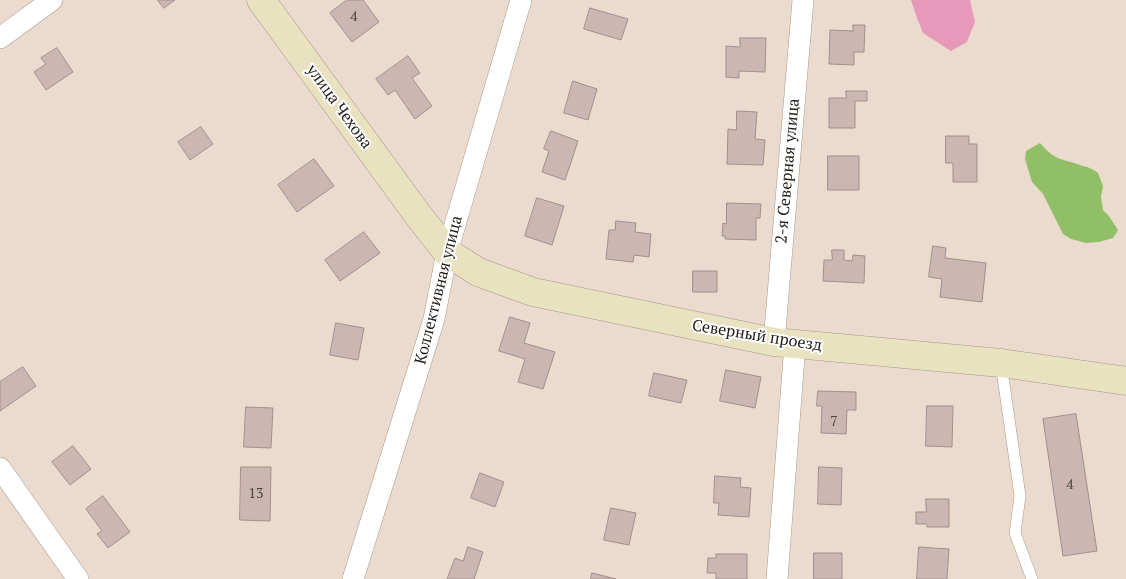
<!DOCTYPE html>
<html>
<head>
<meta charset="utf-8">
<style>
	body { margin:0 }
	canvas { display:block; background:#ebdbce }
</style>
</head>
<body>
<canvas width="1126" height="579"></canvas>
<script>
const g = document.querySelector('canvas').getContext('2d');
g.lineJoin = 'round';
function fillPath(path, color) { g.fillStyle = color; g.fill(path, 'evenodd'); }
function trace(path, color, width, dash) { g.strokeStyle = color; g.lineWidth = width; g.lineCap = dash ? 'butt' : 'round'; g.setLineDash(dash || []); g.stroke(path); }
function label(font, color, halo, rows, align = 'center') {
  g.font = font + ' "PT Serif",serif'; g.lineWidth = 4; g.setLineDash([]); g.textBaseline = 'middle'; g.strokeStyle = halo; g.fillStyle = color; for (const [text, x, y, turn = 0] of rows) {
    g.save(); g.translate(x, y); g.rotate((+turn || 0) * Math.PI / 180); g.textAlign = isNaN(turn) ? turn : align; if (halo) g.strokeText(text, 0, 0); g.fillText(text, 0, 0); g.restore();
  }
}
fillPath(new Path2D(`
	M911,0H970L975,22L967,42L951,51L923,33L917,18Z`), '#e799b9');
fillPath(new Path2D(`
	M1040,143C1056,162 1062,158 1083,166C1089,167 1094,170 1098,173L1103,186L1101,197L1103,210L1109,216L1118,230L1113,238L1099,242L1086,243L1071,239L1063,234L1043,194L1032,182L1025,159L1026,151Z`), '#91bf67');
const building = new Path2D(`
	M158,0H175L164,8Z
	M347,0H363L379,22L352,42L330,13Z
	M590,8L628,19L621,40L584,29Z
	M853,25H865L864,52H854V65L829,64L830,30L853,31Z
	M740,38H766L765,72L739,71V78L726,77V46L740,47Z
	M57,48L73,72L46,90L34,72L46,64L41,58Z
	M408,56L420,73L412,78L432,106L415,119L395,90L388,95L376,79Z
	M573,81L597,89L588,120L564,113Z
	M846,91H867V101H855V128H829V98H846Z
	M737,111L757,112L755,139L765,140L763,165L727,164L728,129L736,130Z
	M201,127L213,144L190,160L178,142Z
	M551,131L578,141L565,180L542,172L549,151L544,149Z
	M946,136H969V144H977V182H953V163H946Z
	M828,156H859V190H828Z
	M314,159L334,186L297,212L278,185Z
	M537,198L564,206L552,245L525,236Z
	M727,203L761,204L760,218H756V240L725,239V236H722L723,223L726,224Z
	M616,221L636,223L635,232L651,234L649,257L634,255L633,262L606,259L609,230H615Z
	M364,232L380,253L340,281L325,260Z
	M933,246L946,248L945,258L986,263L982,302L940,297L942,279L929,277Z
	M832,250H844V260L852,261L853,255L865,256L864,283L823,281L824,260H832Z
	M693,271H717V292H693Z
	M510,317L530,323L524,343L555,352L543,389L518,382L525,359L499,351Z
	M336,323L364,328L358,360L330,355Z
	M23,367L36,386L0,411V382Z
	M726,370L761,377L755,408L720,401Z
	M654,373L687,380L681,403L649,396Z
	M818,391L856,392V410H847L846,434L821,433L822,406H817Z
	M927,406H953L952,447L926,446Z
	M246,407L273,408L271,448L244,447Z
	M1076,414L1097,551L1063,556L1043,419Z
	M73,446L91,469L70,485L52,462Z
	M241,467H271L270,521L240,520Z
	M819,467L842,468L841,505L818,504Z
	M480,473L504,482L495,507L471,498Z
	M715,476L741,478L740,487L751,488L749,517L718,515L719,503H714Z
	M103,496L130,532L108,548L97,534L102,531L86,509Z
	M926,499H949V527H927V524H916V512H926Z
	M611,508L636,513L629,545L604,540Z
	M468,547L483,552L474,579H447L455,558L463,561Z
	M919,547L949,549L947,579H917Z
	M814,553H842V579H814Z
	M716,554H747V579H716V573H707L708,558H716Z
	M592,573L616,579H591Z`);
fillPath(building, '#cbb6b2');
trace(building, '#a28e8b', 1);
const lane = new Path2D(`
	M1001,363L1020,496L1015,533L1032,579`);
const street = new Path2D(`
	M0,38L52,0
	M774,342L803,0
	M0,468L78,579
	M353,579L434,319L447,252L521,0
	M777,579L795,344`);
const secondary = new Path2D(`
	M261,0L418,215L447,252L478,272L533,292L774,342L1001,363L1126,381`);
trace(lane, '#a6988b', 12);
trace(street, '#a6988b', 22);
trace(secondary, '#a6988b', 29);
trace(lane, '#fff', 11);
trace(street, '#fff', 21);
trace(secondary, '#e9e2c0', 28);
label('14px', '#4c423e', null, [
	["4",354,17],
	["7",834,422],
	["4",1070,485],
	["13",256,494]
]);
label('16px', '#211c17', '#fff', [
	["улица Чехова",339,107,54],
	["2-я Северная улица",788,171,-85],
	["Коллективная улица",439,290,-76],
	["Северный проезд",757,336,9]
]);
</script>
</body>
</html>
